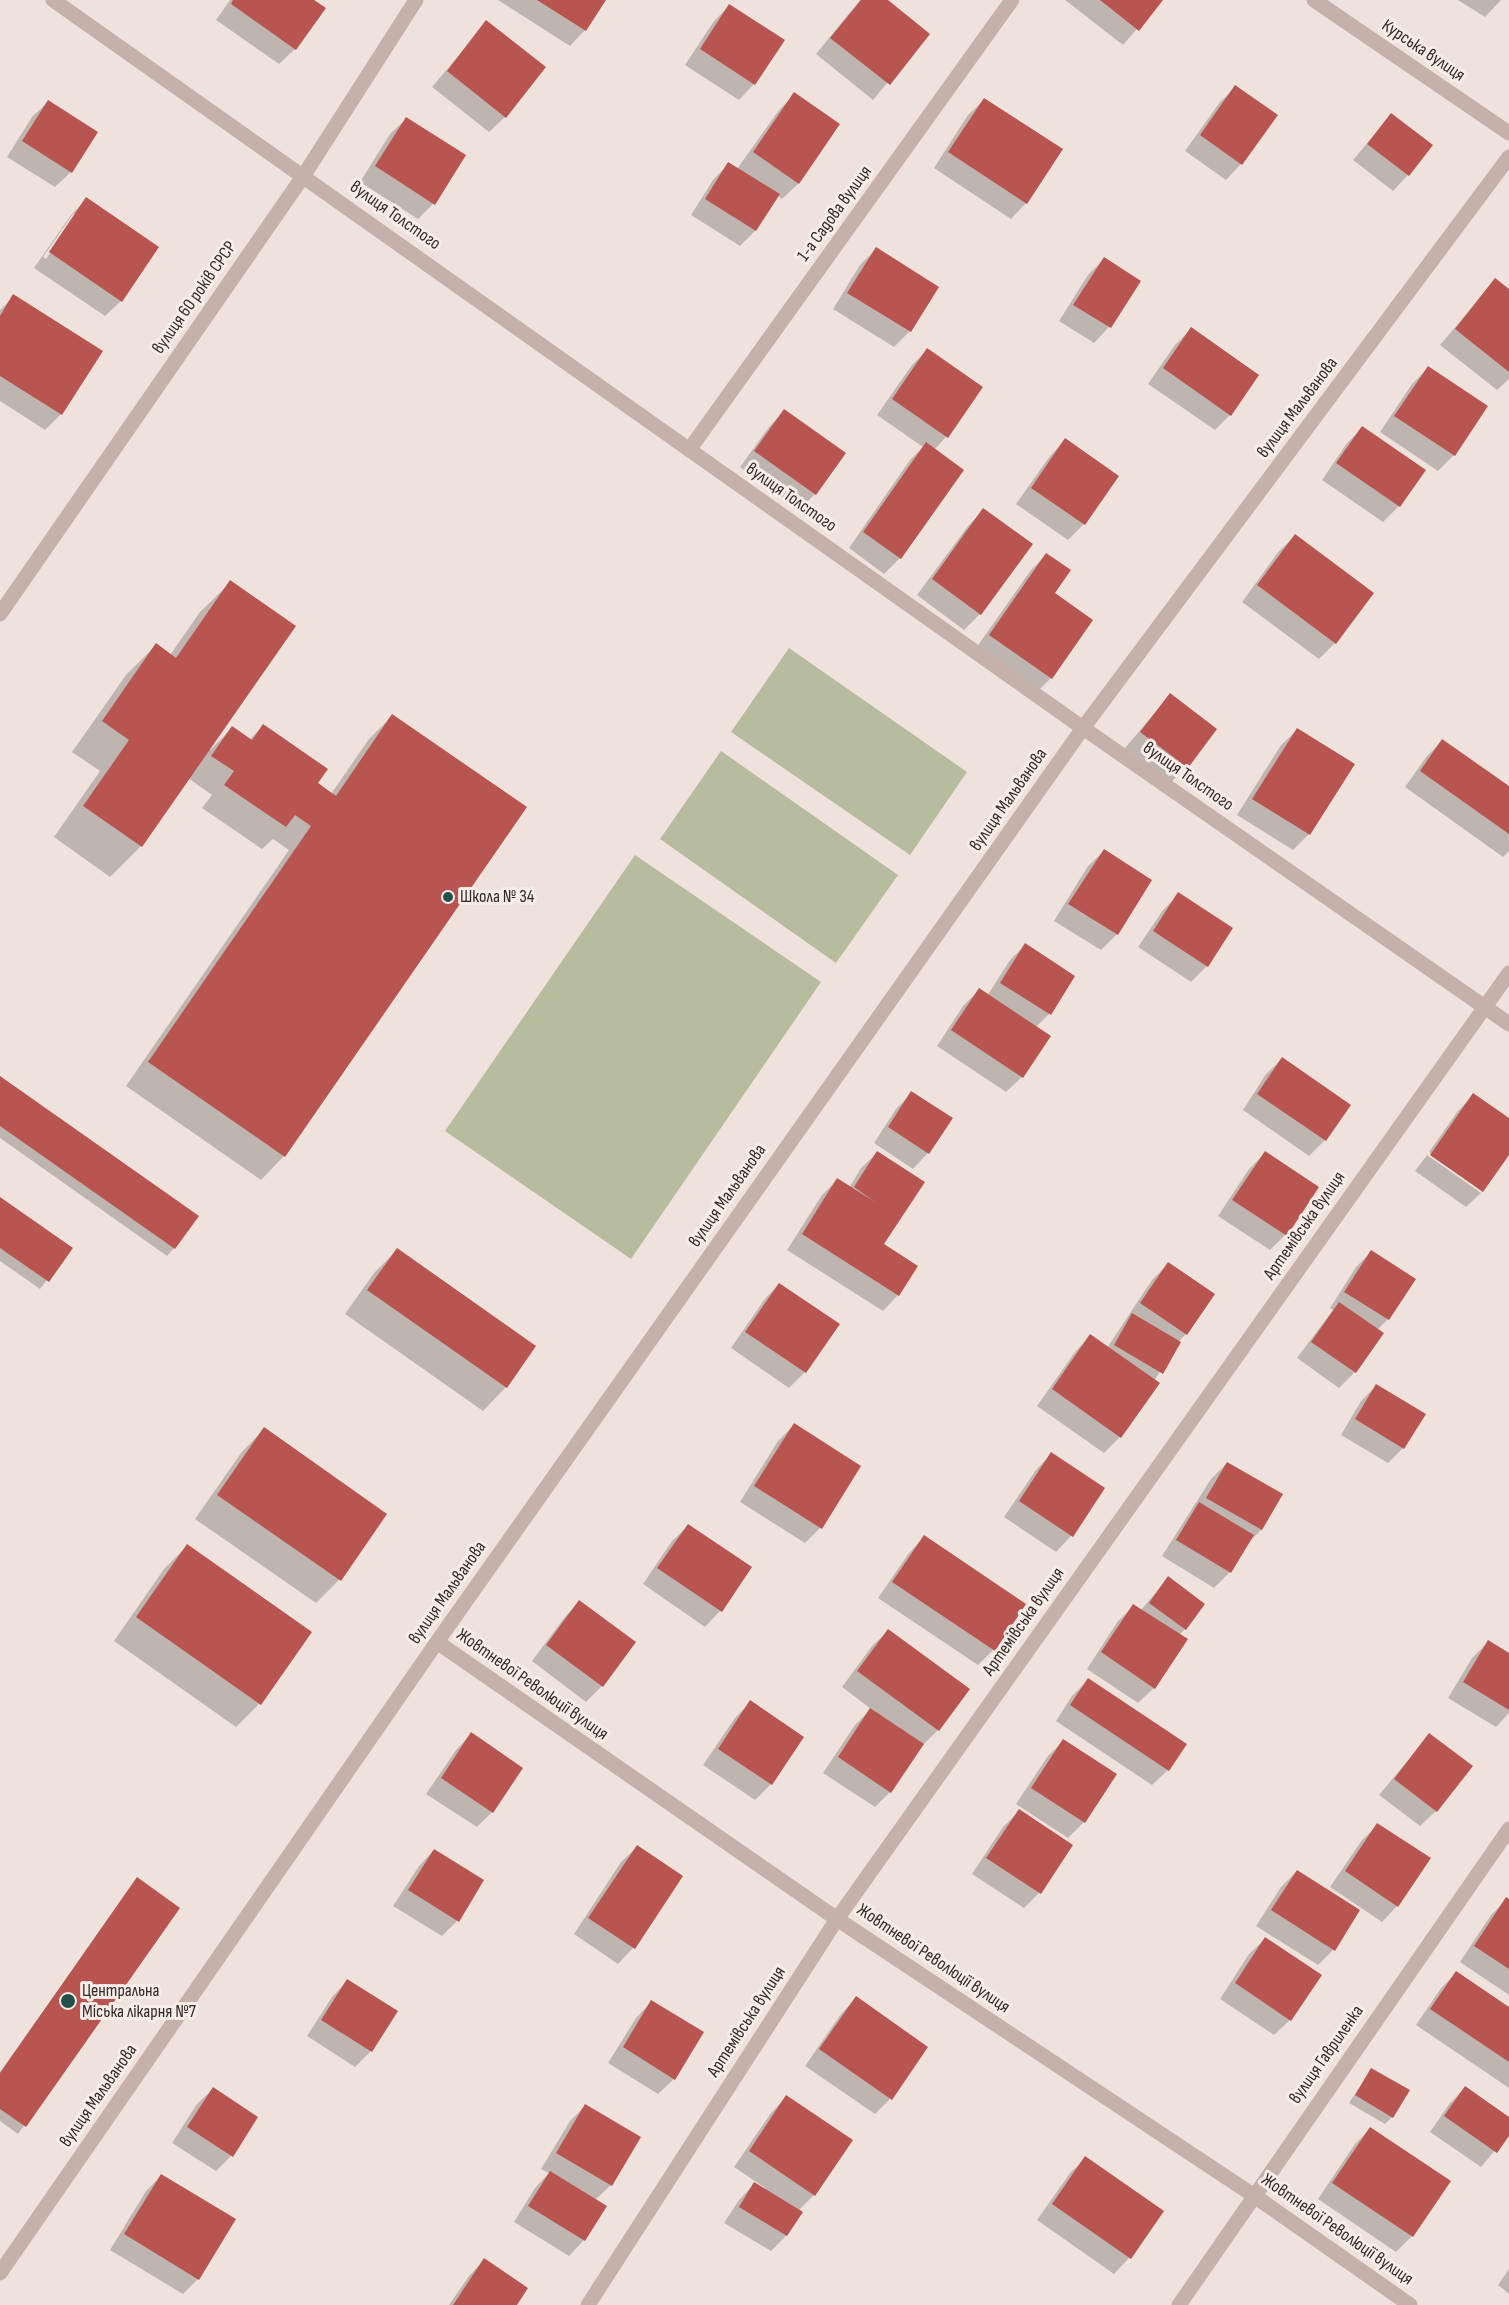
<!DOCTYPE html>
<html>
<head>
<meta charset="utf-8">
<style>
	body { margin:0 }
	canvas { display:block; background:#efe2dc }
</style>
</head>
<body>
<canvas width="1509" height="2305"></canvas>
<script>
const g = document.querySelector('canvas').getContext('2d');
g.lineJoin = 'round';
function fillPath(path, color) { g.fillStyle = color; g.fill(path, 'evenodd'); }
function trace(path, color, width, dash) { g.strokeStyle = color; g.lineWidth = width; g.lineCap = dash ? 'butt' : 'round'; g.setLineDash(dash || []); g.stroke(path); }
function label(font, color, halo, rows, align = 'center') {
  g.font = font + ' "Sofia Sans Condensed",sans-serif'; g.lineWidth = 6; g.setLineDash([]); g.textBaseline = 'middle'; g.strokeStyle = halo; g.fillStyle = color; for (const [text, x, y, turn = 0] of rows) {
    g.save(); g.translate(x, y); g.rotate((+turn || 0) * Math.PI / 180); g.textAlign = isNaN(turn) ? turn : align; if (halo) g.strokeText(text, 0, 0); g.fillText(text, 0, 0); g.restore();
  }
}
fillPath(new Path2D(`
	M789,648L967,772L910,855L731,732Z
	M721,751L898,875L836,963L660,839Z
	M635,855L821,982L631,1259L445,1131Z`), '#b8bc9e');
fillPath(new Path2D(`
	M230,0H312L295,49L279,64L216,20Z
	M498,0H604L585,30L570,46Z
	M860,0H885L928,34L873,100L816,54Z
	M1065,0H1162L1123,45Z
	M1458,0H1501L1485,17Z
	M729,6L754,84L739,100L685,65L714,21Z
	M487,22L505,117L489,132L432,87Z
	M1236,87L1241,164L1226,180L1185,151L1220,102Z
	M795,94L838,125L798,184L782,199L777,195L755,231L740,246L691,215L713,180L728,164L737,169L779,110Z
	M984,100L1026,203L1011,219L934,168L968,115Z
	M48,102L71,172L55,187L7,157L32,117Z
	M1391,115L1408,175L1393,191L1353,160Z
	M406,119L433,204L418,219L360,182L390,134Z
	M87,199L121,301L105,316L34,268L71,215ZM73,214H76L46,259L43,257Z
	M876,249L937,287L910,331L894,347L833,309L860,265Z
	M1104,259L1139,282L1109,327L1094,343L1059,321L1088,275Z
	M1495,280L1509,291V379L1497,390L1440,345Z
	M14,296L100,351L61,414L45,430L0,401V310Z
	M1191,329L1230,415L1215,430L1148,384L1175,345Z
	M927,350L981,388L946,437L934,450L962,470L900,558L884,574L849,548L910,460L923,447L877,415L912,365Z
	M1428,368L1454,455L1438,471L1380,432L1412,384Z
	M784,411L844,454L815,494L799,510L740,467L769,427Z
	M1362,428L1424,470L1399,506L1383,522L1322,480L1347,443Z
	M1065,440L1084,524L1068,540L1016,504L1050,456Z
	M983,510L1031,544L980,614L964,630L917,595L968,526Z
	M1295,536L1371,593L1335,643L1319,659L1242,602L1279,551Z
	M1046,555L1053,594L1091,620L1051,678L1035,694L974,651L1031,570Z
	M231,582L210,750L232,728L249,740L263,726L316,783L331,794L369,739L392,716L525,808L284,1156L261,1180L126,1086L289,850L273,839L262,849L202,808L212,795L188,778L141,846L110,877L54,837L100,771L72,752L126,675L156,645L170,655L200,612Z
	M1170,695L1215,730L1171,783L1125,748Z
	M1297,730L1353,765L1309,834L1293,850L1237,815L1281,745Z
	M1442,741L1509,788V851L1503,857L1405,787L1427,756Z
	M1104,851L1150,881L1117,934L1101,950L1054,921L1088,866Z
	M1179,894L1207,966L1191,982L1138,947L1163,910Z
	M1025,945L1049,1014L1035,1028L1022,1077L1006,1092L937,1046L963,1006L979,990L987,996L1010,960Z
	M1282,1059L1325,1140L1309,1156L1243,1110L1266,1074Z
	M0,1077L174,1248L167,1256L0,1138Z
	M912,1093L928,1153L913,1169L874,1143L896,1109Z
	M1473,1095L1509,1120V1153L1481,1192V1189L1429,1152L1458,1111Z
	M877,1153L882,1245L898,1295L883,1311L787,1250L822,1195L837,1180L849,1188L861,1168Z
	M1265,1153L1285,1235L1270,1250L1218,1216L1249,1169Z
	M1427,1155L1481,1193L1466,1207L1415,1171Z
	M0,1199L71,1248L40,1289L0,1261Z
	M397,1250L534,1347L506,1387L483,1411L345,1314L374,1273Z
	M1371,1252L1414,1279L1388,1319L1377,1330L1355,1372L1339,1388L1297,1358L1333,1310L1330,1308L1356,1267Z
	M1168,1264L1186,1334L1178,1342L1120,1437L1104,1453L1037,1406L1075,1352L1090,1336L1107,1348L1152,1280Z
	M779,1284L838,1324L805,1372L789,1388L731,1348L764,1300Z
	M1376,1386L1403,1448L1388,1463L1341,1435L1361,1401Z
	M794,1425L820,1528L805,1543L740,1502L778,1441Z
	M264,1429L385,1514L339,1580L316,1603L195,1519L241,1453Z
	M1051,1454L1103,1488L1071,1536L1056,1552L1004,1517L1036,1470Z
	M1227,1463L1281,1494L1261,1530L1247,1544L1230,1572L1214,1588L1162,1556L1211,1479Z
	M688,1526L750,1568L720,1611L705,1627L643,1584L672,1541Z
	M924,1537L993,1650L978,1665L878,1598L909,1553Z
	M187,1546L310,1632L259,1704L236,1727L114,1641L164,1569Z
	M1168,1578L1185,1629L1179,1635L1154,1688L1138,1703L1087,1669L1118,1621L1134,1606L1141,1610Z
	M579,1602L634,1642L602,1686L586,1702L532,1661L564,1618Z
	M888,1631L968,1689L938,1730L922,1746L890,1792L875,1807L823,1773L855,1725L871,1709L842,1687L872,1646Z
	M1488,1642L1509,1655V1713L1496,1727L1448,1698L1472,1658Z
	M1088,1680L1168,1770L1152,1785L1056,1721L1072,1696Z
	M750,1702L802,1737L771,1784L755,1800L703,1765L735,1718Z
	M471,1734L492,1812L477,1827L426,1794L456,1750Z
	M1429,1735L1436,1811L1420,1826L1379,1795Z
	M1063,1741L1115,1775L1084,1822L1068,1838L1016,1804L1048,1756Z
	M1019,1811L1039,1893L1024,1908L972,1874L1003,1827Z
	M1378,1825L1397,1906L1382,1922L1330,1887L1362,1840Z
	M637,1847L681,1876L633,1948L618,1964L574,1934L621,1862Z
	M434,1850L457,1921L442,1936L393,1906L419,1866Z
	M1297,1871L1358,1910L1333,1950L1318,1965L1256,1926L1281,1887Z
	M137,1879L178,1908L18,2134L0,2121V2072Z
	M1507,1899L1509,1901V1995L1460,1962L1491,1915Z
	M1265,1939L1290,2020L1274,2035L1220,1999L1249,1954Z
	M1456,1973L1509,2008V2088L1416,2025L1441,1988Z
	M347,1981L396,2012L371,2051L355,2067L307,2036L332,1997Z
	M856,1998L890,2099L875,2114L805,2066L841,2014Z
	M651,2002L674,2079L658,2094L608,2063L636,2018Z
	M1371,2070L1392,2117L1385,2124L1349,2103Z
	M1465,2088L1509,2119V2134L1481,2167L1430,2132L1450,2103Z
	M213,2089L256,2117L231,2156L216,2171L172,2143L197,2104Z
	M786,2097L814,2195L798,2211L800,2212L786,2236L771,2251L724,2223L739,2200L754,2184L763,2190L765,2188L734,2167L771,2113Z
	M585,2106L611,2185L595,2200L584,2240L569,2256L514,2222L535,2188L549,2173L541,2169L570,2121Z
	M1370,2129L1449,2181L1412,2236L1396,2252L1318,2199L1355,2144Z
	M1086,2158L1162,2211L1129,2258L1114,2274L1037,2220L1070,2173Z
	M161,2176L198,2279L183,2294L110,2250L146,2191Z
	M484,2260L515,2305H449L469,2276Z
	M1509,2269V2294L1498,2285Z`), '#0003');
fillPath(new Path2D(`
	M233,0H314L326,8L296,50L231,4Z
	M537,0H606L586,31Z
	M861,0H888L930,34L890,85L830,38Z
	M1100,0H1163L1139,31Z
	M729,4L785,40L755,85L700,49Z
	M486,20L546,67L506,118L447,71Z
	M1235,85L1278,115L1242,165L1200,135Z
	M794,92L840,124L799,184L753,152Z
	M984,98L1063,149L1027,204L948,152Z
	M48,100L98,132L72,173L22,141Z
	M1391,113L1433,145L1409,176L1367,144Z
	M406,117L466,155L435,205L375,166Z
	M728,162L780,194L756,231L705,199Z
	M86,197L159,247L122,302L49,252Z
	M876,247L939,287L911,332L847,293Z
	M1104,257L1141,281L1111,328L1073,305Z
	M1495,278L1509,289V372L1455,329Z
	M13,294L103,351L62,415L0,376V316Z
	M1191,327L1259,375L1231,416L1163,368Z
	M927,348L983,387L948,438L892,399Z
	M1428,366L1488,406L1455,456L1394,416Z
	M784,409L846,453L816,495L754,451Z
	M1362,426L1426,470L1400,507L1336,463Z
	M1065,438L1119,476L1085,525L1031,488Z
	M926,442L964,470L901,559L863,532Z
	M983,508L1033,544L981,615L932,579Z
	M1295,534L1374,593L1336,644L1257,585Z
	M1046,553L1071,570L1055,593L1093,620L1052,679L989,635Z
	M230,580L296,626L142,847L83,806L129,740L102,721L156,643L176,658Z
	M1170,693L1217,729L1188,768L1140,732Z
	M392,714L527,807L285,1157L148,1062L311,826L295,815L286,827L224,785L234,771L211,756L232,726L252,740L263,724L328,769L318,783L336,796Z
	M1297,728L1355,764L1310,835L1252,799Z
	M1442,739L1509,786V834L1420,771Z
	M1104,849L1152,880L1118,935L1068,904Z
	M1178,892L1233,928L1208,967L1153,931Z
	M1025,943L1075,976L1051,1015L1000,983Z
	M979,988L1051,1036L1023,1078L951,1030Z
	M1282,1057L1351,1105L1326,1141L1257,1094Z
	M0,1076L199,1216L175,1249L0,1126Z
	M911,1091L953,1118L929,1154L888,1127Z
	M1473,1093L1509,1118V1155L1483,1192L1430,1155Z
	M877,1151L925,1182L884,1244L918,1266L899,1296L802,1234L837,1178L875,1202L854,1187Z
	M1265,1151L1319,1187L1287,1236L1232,1200Z
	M0,1197L73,1248L49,1282L0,1248Z
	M397,1248L536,1346L507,1388L367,1290Z
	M1371,1250L1416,1279L1389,1320L1344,1292Z
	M1168,1262L1215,1294L1187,1335L1140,1303Z
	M779,1283L840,1324L806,1373L745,1332Z
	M1339,1302L1384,1333L1356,1373L1311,1342Z
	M1132,1313L1181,1342L1163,1374L1114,1345Z
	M1090,1334L1160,1383L1121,1438L1052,1389Z
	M1376,1384L1426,1414L1404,1449L1355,1419Z
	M794,1423L861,1466L822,1529L754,1486Z
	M264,1427L387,1514L341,1581L217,1495Z
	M1051,1452L1105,1488L1073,1537L1019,1501Z
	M1227,1462L1283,1494L1262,1530L1206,1498Z
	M1199,1502L1254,1535L1231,1573L1176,1540Z
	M688,1524L752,1567L722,1612L657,1568Z
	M924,1535L1026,1604L995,1651L892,1582Z
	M187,1544L312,1632L261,1705L136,1617Z
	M1168,1576L1205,1604L1186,1630L1149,1603Z
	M579,1600L636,1642L603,1687L546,1645Z
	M1133,1604L1188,1639L1155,1689L1101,1652Z
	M888,1629L970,1689L939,1731L857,1671Z
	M1488,1640L1509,1653V1710L1463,1682Z
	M1088,1678L1187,1744L1169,1771L1070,1705Z
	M750,1700L804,1737L772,1785L718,1749Z
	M870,1708L924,1744L891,1793L838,1757Z
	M471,1732L523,1768L493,1813L441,1778Z
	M1429,1733L1473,1766L1437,1812L1394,1779Z
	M1063,1739L1117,1774L1085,1823L1031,1788Z
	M1019,1809L1073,1845L1041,1894L986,1858Z
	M1377,1823L1431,1858L1398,1907L1345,1871Z
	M637,1845L683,1876L635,1949L588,1918Z
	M434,1849L484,1880L459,1922L408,1890Z
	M1297,1870L1360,1910L1335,1951L1271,1910Z
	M137,1877L180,1908L26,2127L0,2109V2073Z
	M1506,1897L1509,1899V1969L1474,1946Z
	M1265,1937L1322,1975L1291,2021L1235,1983Z
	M1456,1971L1509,2007V2062L1430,2009Z
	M347,1979L398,2011L372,2052L321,2020Z
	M856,1996L928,2047L892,2100L819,2049Z
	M651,2000L704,2032L675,2080L623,2047Z
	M1371,2068L1410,2090L1393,2118L1355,2095Z
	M1465,2086L1509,2117V2136L1497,2153L1444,2116Z
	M213,2087L258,2117L233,2157L187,2127Z
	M786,2095L853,2140L815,2196L749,2151Z
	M585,2104L641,2137L612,2186L556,2153Z
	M1370,2127L1451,2181L1413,2237L1332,2183Z
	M1085,2156L1164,2211L1131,2259L1052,2204Z
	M550,2171L607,2206L585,2241L528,2206Z
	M161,2174L236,2219L199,2280L124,2234Z
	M754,2182L803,2212L787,2236L739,2207Z
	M484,2258L528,2288L517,2305H453Z`), '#b85551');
trace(new Path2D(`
	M53,0L1083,728L1509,1024
	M1314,0L1509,133
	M689,450L1012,0
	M0,614L304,175L416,0
	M437,1642L837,1919L1253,2195L1410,2305
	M0,2273L437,1642L1083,728L1509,157
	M588,2305L837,1919L1509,973
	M1179,2305L1509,1829`), '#c5b1aa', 15);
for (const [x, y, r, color] of [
	[448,897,6,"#23504a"],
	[68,2001,8,"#23504a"]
]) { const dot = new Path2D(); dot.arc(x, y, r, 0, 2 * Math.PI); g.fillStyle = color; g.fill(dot); trace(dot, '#f7ede8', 2); }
label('18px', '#342a28', '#f7ede8', [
	["Курська вулиця",1423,51,34],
	["1-а Садова вулиця",835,214,-54],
	["вулиця Толстого",395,216,35],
	["вулиця 60 років СРСР",195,298,-55],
	["вулиця Мальванова",1298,408,-53],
	["вулиця Толстого",791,498,35],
	["вулиця Толстого",1188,777,35],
	["вулиця Мальванова",1009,800,-55],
	["вулиця Мальванова",728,1196,-55],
	["Артемівська вулиця",1305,1226,-55],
	["вулиця Мальванова",448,1593,-55],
	["Артемівська вулиця",1024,1622,-55],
	["Жовтневої Революції вулиця",532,1685,35],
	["Жовтневої Революції вулиця",933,1959,34],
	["Артемівська вулиця",747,2022,-57],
	["вулиця Гавриленка",1327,2055,-55],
	["вулиця Мальванова",99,2096,-55],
	["Жовтневої Революції вулиця",1337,2230,35]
]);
label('18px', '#342a28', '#f7ede8', [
	["Школа № 34",460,897],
	["Центральна",82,1991],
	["Міська лікарня №7",82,2012]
], 'left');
</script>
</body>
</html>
